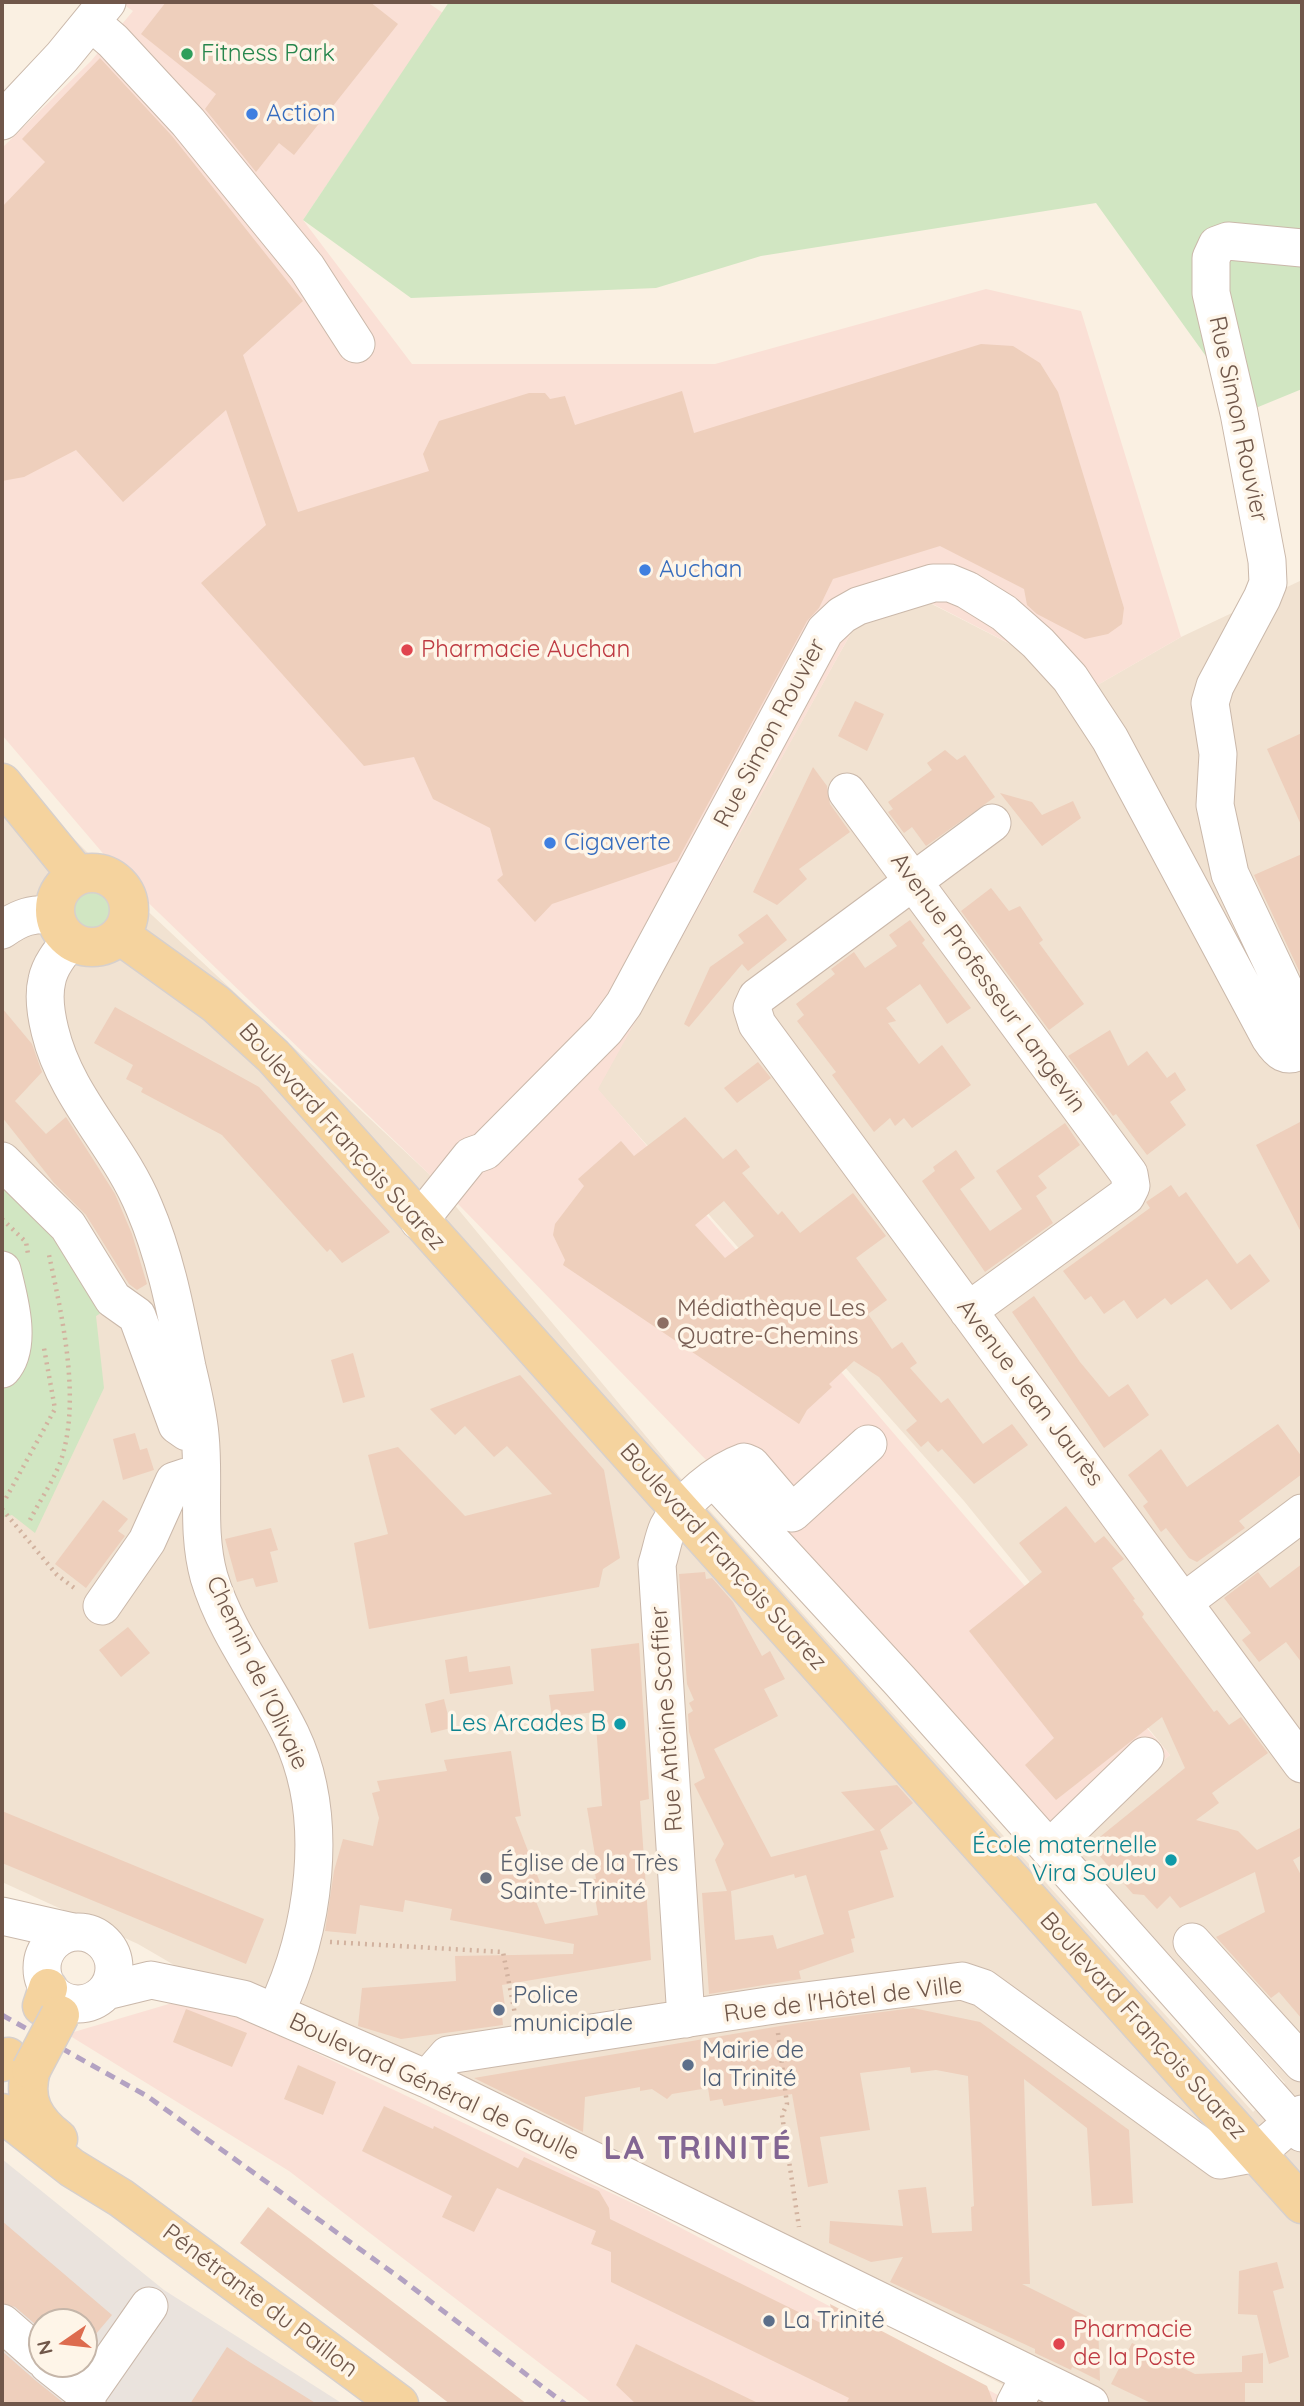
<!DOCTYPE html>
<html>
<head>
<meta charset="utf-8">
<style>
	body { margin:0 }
	#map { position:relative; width:1304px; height:2406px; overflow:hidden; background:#faf0e2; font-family:Quicksand,sans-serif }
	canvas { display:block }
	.frame { position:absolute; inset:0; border:4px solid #70574a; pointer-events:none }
	.north { position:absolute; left:28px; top:2308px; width:70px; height:70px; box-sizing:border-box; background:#fef5e8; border:2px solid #c5b6a9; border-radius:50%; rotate:256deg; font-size:19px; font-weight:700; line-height:28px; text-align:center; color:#70574a }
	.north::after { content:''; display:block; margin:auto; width:24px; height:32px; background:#dd6c4f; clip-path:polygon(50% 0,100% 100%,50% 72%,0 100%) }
</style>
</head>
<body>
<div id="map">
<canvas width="1304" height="2406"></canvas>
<div class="frame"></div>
<div class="north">N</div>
</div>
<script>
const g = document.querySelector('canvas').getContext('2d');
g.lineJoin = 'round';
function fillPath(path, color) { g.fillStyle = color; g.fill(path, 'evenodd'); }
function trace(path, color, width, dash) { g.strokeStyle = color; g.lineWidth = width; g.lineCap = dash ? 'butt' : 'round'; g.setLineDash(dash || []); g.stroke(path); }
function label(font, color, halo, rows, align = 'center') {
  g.font = font + ' Quicksand,sans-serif'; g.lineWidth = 7; g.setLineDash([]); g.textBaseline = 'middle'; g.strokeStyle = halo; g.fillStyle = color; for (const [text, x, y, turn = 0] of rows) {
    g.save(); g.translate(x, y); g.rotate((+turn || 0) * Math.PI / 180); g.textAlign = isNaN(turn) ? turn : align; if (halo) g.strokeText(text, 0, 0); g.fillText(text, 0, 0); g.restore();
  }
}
fillPath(new Path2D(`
	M1302,580V2404H1040L503,2124L272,2022L138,1944L2,1882V767L123,888L429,1174L683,1481L1253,2112L1285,2083L1066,1840L1170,1755L964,1501L597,1089L856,624L924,600L1094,687L1181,637Z`), '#f1e2d1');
fillPath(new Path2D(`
	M120,2H427L443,13L303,220L412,364H715L986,289L1081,311L1181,637L1094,687L925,600L856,624L598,1089L1170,1755L1066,1840L709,1463L429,1174L130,885L2,735V148L91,61L133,11Z
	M196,1996L647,2210L1015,2404H593L289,2171L67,2034Z`), '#fae0d6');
fillPath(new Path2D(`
	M2,2159L164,2290L343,2404H2ZM42,2322H84V2364H42Z`), '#eae3dd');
fillPath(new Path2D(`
	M449,2H1302V389L1246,412L1096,203L761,256L656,288L411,298L303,220Z
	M67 909a25 25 0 1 1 50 0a25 25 0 1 1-50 0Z
	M2,1147L126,1298L96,1316L104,1388L35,1533L12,1515L2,1518Z`), '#d1e6c2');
fillPath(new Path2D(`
	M166,2H370L398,24L294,155L279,143L256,172L205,109L216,94L141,34Z
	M100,58L172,136L303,301L243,355L298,512L429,471L423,454L439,421L529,393H545L550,399L565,396L575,425L682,391L694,433L981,344L1013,346L1040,363L1058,392L1124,608L1122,624L1108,634L1085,639L1037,614L1027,605L1024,589L940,546L833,579L819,608L807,621L677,861L552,904L535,922L497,880L503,875L490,828L433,799L414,757L364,766L201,583L266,525L226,410L123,502L76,450L24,477L2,481V207L45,162L22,139Z
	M855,701L884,714L867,751L838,736Z
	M1302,733V827L1267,749Z
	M945,750L957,760L965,755L995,797L926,846L912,827L904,833L888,812L893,809L888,802L932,770L927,763Z
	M813,767L827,786L830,804L850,832L799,869L807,879L777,905L753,892Z
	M1000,793L1032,802L1042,815L1073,801L1081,818L1042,846Z
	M1302,854V977L1254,875Z
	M991,888L1009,911L1020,906L1043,940L1039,943L1084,1004L1049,1030L961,911Z
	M767,914L787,940L748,971L742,964L689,1027L684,1024L710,967L744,943L738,935Z
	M910,920L925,940L922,943L971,1008L947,1024L920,984L886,1008L896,1021L888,1023L919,1064L942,1045L971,1085L912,1128L904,1118L895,1126L890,1118L874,1132L832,1075L836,1072L797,1021L804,1015L796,1004L835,974L831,969L854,952L865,968L897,946L889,935Z
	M115,1007L259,1087L390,1232L342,1263L330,1249L327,1252L222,1135L141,1092L143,1088L126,1079L133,1065L94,1043Z
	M2,1008L32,1044L42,1072L15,1101L46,1134L66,1117L89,1153L115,1194L132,1234L147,1284L137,1290L129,1284L86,1215L54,1183L2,1117Z
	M1110,1030L1128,1066L1147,1051L1167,1078L1175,1072L1186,1090L1170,1102L1186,1125L1147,1155L1116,1114L1113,1116L1068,1056Z
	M758,1062L771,1078L737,1103L724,1088Z
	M685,1117L723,1159L736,1149L750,1167L742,1173L778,1215L782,1211L800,1233L853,1193L886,1236L856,1258L887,1300L868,1314L892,1349L902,1342L917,1363L910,1368L941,1403L948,1398L983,1444L1012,1424L1028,1445L974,1484L942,1449L938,1452L928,1441L921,1447L906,1430L917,1421L879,1377L854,1361L829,1384L832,1387L807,1410L799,1424L563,1265L565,1260L553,1235L555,1224L584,1186L578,1179L621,1141L634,1156ZM724,1201L754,1236L725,1258L695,1225Z
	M1302,1121V1234L1256,1145Z
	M1065,1123L1080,1145L1038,1176L1047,1188L1036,1196L1053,1223L985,1272L922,1181L935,1171L933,1167L956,1150L975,1178L960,1189L990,1231L1022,1209L996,1171Z
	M1171,1185L1179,1197L1186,1192L1237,1264L1250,1254L1270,1281L1231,1310L1207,1279L1171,1305L1165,1298L1137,1319L1124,1300L1104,1314L1091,1296L1085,1300L1063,1271L1150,1208L1146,1202Z
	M1034,1296L1080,1362L1109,1397L1128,1384L1149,1415L1104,1448L1012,1312Z
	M353,1353L365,1397L343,1403L331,1360Z
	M520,1375L604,1470L620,1558L603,1569L599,1587L369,1629L354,1543L388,1534L368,1455L398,1447L465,1516L552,1494L507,1446L494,1457L465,1426L455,1435L430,1409Z
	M1278,1424L1302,1457V1474L1239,1521L1245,1528L1197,1562L1189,1558L1166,1528L1161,1532L1143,1506L1148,1502L1128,1475L1161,1449L1187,1487Z
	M135,1433L140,1450L147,1448L154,1470L123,1480L113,1439Z
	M103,1500L128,1519L118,1531L125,1536L86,1588L55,1564Z
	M1066,1506L1095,1543L1104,1536L1124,1559L1112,1568L1135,1599L1133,1600L1144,1614L1142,1617L1214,1712L1217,1710L1229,1725L1241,1717L1268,1753L1212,1793L1219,1803L1196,1820L1238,1831L1257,1850L1302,1827V1855L1293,1860L1302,1877V2019L1279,1992L1271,1998L1216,1937L1265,1912L1255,1872L1180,1908L1170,1896L1157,1909L1144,1895L1133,1894L1090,1845L1185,1768L1162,1717L1056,1800L1025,1765L1054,1738L969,1631L1042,1572L1019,1543Z
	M271,1528L278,1550L270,1552L278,1582L256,1587L253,1578L237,1582L225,1539Z
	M1302,1564V1663L1286,1642L1259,1662L1242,1640L1251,1633L1224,1598L1258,1572L1270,1588Z
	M705,1572L706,1579L712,1578L733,1602L762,1656L770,1651L785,1679L764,1689L778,1716L714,1749L771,1857L875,1830L841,1792L897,1785L913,1803L880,1830L888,1849L880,1851L894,1897L848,1911L855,1938L851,1939L854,1952L799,1971L801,1979L709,1994L702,1893L727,1891L715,1860L724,1844L694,1784L705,1778L689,1732L688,1714L693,1711L689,1703L694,1700L687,1684L679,1574ZM794,1874L795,1878L806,1875L824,1934L777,1949L773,1935L735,1940L731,1891Z
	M128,1627L150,1653L121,1677L99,1650Z
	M639,1643L649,1799L640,1801L651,1960L502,1985L506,2013L502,2016L503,2025L401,2039L358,2026L362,1988L456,1981L455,1956L573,1954L574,1944L450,1920L452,1909L405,1900L403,1912L360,1905L356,1934L325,1931L334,1871L343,1839L373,1846L379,1818L372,1793L380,1791L377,1781L447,1771L444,1760L511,1751L521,1816L515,1817L541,1885L531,1889L545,1924L598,1915L592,1879H596L592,1855H595L587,1808L602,1806L595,1712L552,1717L549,1695L594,1691L591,1649Z
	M467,1656L469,1672L510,1666L513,1684L450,1694L445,1660Z
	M444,1699L451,1728L431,1733L425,1704Z
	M2,1811L264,1919L246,1964L2,1863Z
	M913,2008L980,2022L1129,2130L1133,2203L1092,2206L1087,2128L1024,2079L1030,2284H1022L1098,2322L1100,2381L1072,2367L1071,2370L1035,2353V2349L890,2282L903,2257L871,2262L829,2243L830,2221L903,2226L898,2190L926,2187L932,2233L972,2231L971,2207L974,2206L968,2076L936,2070L911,2073L910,2067L860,2073L870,2130L820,2137L828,2183L808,2187L792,2094L724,2106L722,2099L710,2101L708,2088L672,2094L667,2099L652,2089L640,2091V2087L585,2097L583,2132L474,2078L804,2022Z
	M186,2009L247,2033L232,2067L173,2042Z
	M298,2065L336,2082L323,2115L284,2099Z
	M384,2106L433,2129L434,2126L518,2168L524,2157L599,2191L609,2208L610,2219L835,2330L830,2304L987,2386L994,2404H846L849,2398L611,2282V2252L591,2244L596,2231L497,2188L474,2232L442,2217L452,2196L362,2151Z
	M268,2207L527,2404H450L240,2243Z
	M2,2221L112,2315L84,2348V2322H42V2330L15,2307L2,2303Z
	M1277,2262L1284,2288L1273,2291L1289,2357L1269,2364L1257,2315L1238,2314L1239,2271Z
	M1132,2343L1195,2374L1242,2372V2356L1263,2353V2383H1245V2404H1153L1111,2384Z
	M636,2344L760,2404H636L616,2385Z
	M227,2347L248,2361L317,2404H190Z
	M2,2351L35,2380L65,2404H2Z`), '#eecfbc');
const minor = new Path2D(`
	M91,22L113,41L188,122L307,268L356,344
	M2,121L62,57L107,2
	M1302,248L1228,241L1217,245L1211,258V293L1239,413L1267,561L1268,583L1262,598L1215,686L1210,703L1218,754L1215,805L1230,874L1302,1026
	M847,792L1129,1174L1131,1186L1126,1196L968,1311
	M992,823L757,997L752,1008L757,1024L1302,1764
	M2,930C20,917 32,913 55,915
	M70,941C61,952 50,965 47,980C43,996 46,1015 50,1031C66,1098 118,1144 144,1207C166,1258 176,1313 187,1367C192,1389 198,1412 200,1435C205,1483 196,1530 209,1577C226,1634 266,1683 291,1735C331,1819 314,1932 275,2013
	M2,1161L68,1226L113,1299L137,1316L177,1425L187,1432L196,1433
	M419,1221L471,1156L485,1151L605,1030L624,1004L825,631L842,615L858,606L933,583H950L967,590L1004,613L1038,643L1070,678L1110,739L1270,1038C1279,1052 1286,1059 1302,1050
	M2,1270C9,1298 23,1346 2,1369
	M715,1480L900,1681L1302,2133
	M1185,1601L1302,1513
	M102,1606L147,1541L174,1481L186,1477L201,1481
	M1049,1849L1145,1756
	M2,1916L73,1932
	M42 1968a36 36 0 1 1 72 0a36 36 0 1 1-72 0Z
	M1192,1942L1302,2063
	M106,1991L151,1980L243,1999L427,2079L1090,2404
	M686,2019L657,1564C661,1552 663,1538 668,1527C681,1501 718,1471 744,1462L751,1465L792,1513L868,1444
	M427,2079L448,2055L774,2005L962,1981L983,1988L1220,2160L1257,2153L1302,2114
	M2,2323L42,2358
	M48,2364L87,2395V2404
	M87,2395L149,2306
	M1015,2404L1030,2375`);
const major = new Path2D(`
	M2,783L77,875
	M55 910a37 37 0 1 1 74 0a37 37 0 1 1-74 0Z
	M120,935L216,1004L273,1056L1302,2204
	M42,2006L48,1988
	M2,2062L8,2057
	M31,2070C22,2101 35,2121 58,2139
	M2,2113L72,2168L121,2198L399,2404`);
trace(minor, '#cab8aa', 39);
trace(major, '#d7d0cc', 41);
trace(new Path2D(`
	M2,1219L26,1242L28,1254
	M6,1498L55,1409L44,1348
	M2,1509L57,1575L77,1590
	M30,1520C39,1502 52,1483 60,1463C82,1402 62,1316 49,1255
	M330,1942L503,1952L515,2014
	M778,2033L787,2104L782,2115L799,2227`), '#d2b29f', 4.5, [2, 5]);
trace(minor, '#fff', 37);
trace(major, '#f5d39e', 38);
trace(new Path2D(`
	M2,2015L147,2096L400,2278L565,2404`), '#b3a2c2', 5, [10, 7]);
const majorBridge = new Path2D(`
	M31,2070L60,2015`);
trace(majorBridge, '#d7d0cc', 41, []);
trace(majorBridge, '#f5d39e', 38);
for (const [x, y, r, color] of [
	[187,54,7,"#2e9e5b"],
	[252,114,7,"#3f7fe0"],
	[645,570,7,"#3f7fe0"],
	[407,650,7,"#e0444e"],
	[550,843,7,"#3f7fe0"],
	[663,1323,7,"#8d6e63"],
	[620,1724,7,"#0f9aa8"],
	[1171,1860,7,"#0f9aa8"],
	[486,1878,7,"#6b7280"],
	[499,2010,7,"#5c6f8a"],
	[688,2065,7,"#5c6f8a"],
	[769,2321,7,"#5c6f8a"],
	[1059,2344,7,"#e0444e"]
]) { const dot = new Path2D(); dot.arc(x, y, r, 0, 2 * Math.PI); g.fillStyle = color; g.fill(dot); trace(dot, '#fef5e8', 2.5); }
label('24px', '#27864d', '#fef5e8', [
	["Fitness Park",201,54]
], 'left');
label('24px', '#366cbe', '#fef5e8', [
	["Action",266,114],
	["Auchan",659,570],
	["Cigaverte",564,843]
], 'left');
label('24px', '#70574a', '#fef5e8', [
	["Rue Simon Rouvier",1238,419,78],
	["Rue Simon Rouvier",770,733,-62],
	["Avenue Professeur Langevin",988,983,54],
	["Boulevard François Suarez",342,1137,48],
	["Avenue Jean Jaurès",1030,1393,53],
	["Boulevard François Suarez",723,1557,48],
	["Chemin de l'Olivaie",257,1673,65],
	["Rue Antoine Scoffier",667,1719,-94],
	["Rue de l'Hôtel de Ville",843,2000,-7],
	["Boulevard François Suarez",1143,2026,48],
	["Boulevard Général de Gaulle",434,2087,25],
	["Pénétrante du Paillon",260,2301,37]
]);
label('24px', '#be3a42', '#fef5e8', [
	["Pharmacie Auchan",421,650],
	["Pharmacie",1073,2330],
	["de la Poste",1073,2358]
], 'left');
label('24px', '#785e54', '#fef5e8', [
	["Médiathèque Les",677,1309],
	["Quatre-Chemins",677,1337]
], 'left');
label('24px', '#0d838f', '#fef5e8', [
	["Les Arcades B",606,1724],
	["École maternelle",1157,1846],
	["Vira Souleu",1157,1874]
], 'right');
label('24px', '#5b616d', '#fef5e8', [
	["Église de la Très",500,1864],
	["Sainte-Trinité",500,1892]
], 'left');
label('24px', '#4e5e75', '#fef5e8', [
	["Police",513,1996],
	["municipale",513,2024],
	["Mairie de",702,2051],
	["la Trinité",702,2079],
	["La Trinité",783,2321]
], 'left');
g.letterSpacing = '2px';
label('bold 32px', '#836693', '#fef5e8', [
	["LA TRINITÉ",698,2149]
]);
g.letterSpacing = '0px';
</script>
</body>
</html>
